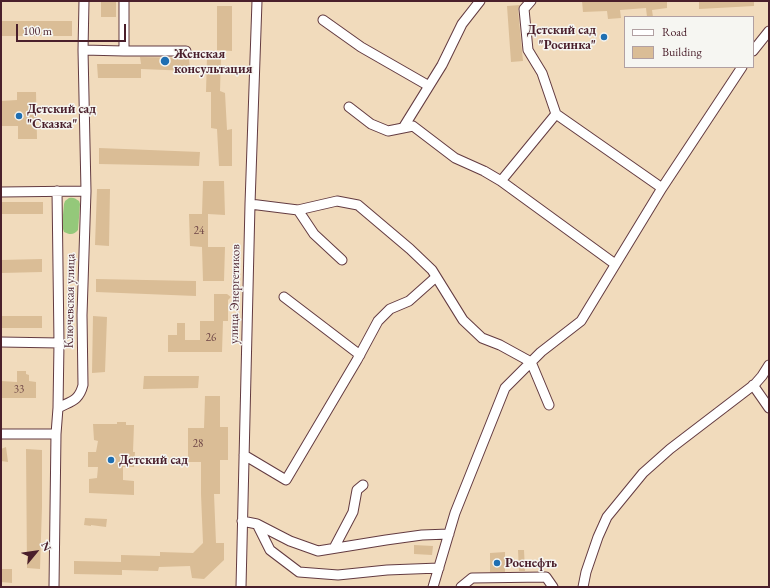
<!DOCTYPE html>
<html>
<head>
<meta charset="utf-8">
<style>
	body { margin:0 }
	#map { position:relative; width:770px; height:588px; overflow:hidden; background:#f1dbbc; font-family:"EB Garamond",serif }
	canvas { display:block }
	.frame { position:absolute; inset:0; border:2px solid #4a1f2b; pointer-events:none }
	.legend { position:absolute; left:624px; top:16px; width:130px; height:52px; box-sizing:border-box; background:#f6f6f2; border:1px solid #b1a0a2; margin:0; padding:5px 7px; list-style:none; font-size:12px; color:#4a1f2b }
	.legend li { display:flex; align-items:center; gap:8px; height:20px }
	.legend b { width:20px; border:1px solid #b1a0a2 }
	.north { position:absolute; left:16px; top:532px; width:40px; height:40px; -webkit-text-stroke:3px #f6f6f2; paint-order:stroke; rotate:61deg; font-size:11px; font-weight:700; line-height:16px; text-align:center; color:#4a1f2b }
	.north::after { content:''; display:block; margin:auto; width:14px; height:18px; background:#4a1f2b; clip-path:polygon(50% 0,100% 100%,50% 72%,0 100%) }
	.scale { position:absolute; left:16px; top:24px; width:110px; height:18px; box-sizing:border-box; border:2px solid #4a1f2b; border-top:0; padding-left:5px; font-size:12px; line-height:14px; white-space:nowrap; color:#4a1f2b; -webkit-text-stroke:3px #f6f6f2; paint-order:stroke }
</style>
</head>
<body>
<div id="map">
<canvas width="770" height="588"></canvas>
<div class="frame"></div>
<ul class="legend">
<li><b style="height:5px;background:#fff"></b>Road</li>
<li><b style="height:11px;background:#dabd96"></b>Building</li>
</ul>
<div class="north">N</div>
<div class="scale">100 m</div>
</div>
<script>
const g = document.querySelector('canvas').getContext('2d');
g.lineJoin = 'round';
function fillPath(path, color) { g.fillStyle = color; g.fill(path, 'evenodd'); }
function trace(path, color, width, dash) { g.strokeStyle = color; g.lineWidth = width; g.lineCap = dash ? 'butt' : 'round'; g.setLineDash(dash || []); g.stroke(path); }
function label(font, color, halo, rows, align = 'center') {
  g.font = font + ' "EB Garamond",serif'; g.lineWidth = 3; g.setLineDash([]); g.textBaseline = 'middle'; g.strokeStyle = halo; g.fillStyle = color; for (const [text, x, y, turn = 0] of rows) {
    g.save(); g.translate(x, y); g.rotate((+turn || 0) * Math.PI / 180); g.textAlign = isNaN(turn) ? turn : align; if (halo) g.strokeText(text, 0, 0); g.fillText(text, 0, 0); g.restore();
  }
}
fillPath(new Path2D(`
	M69,198C73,197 75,198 79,201L80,204L78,230C74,235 70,235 64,232L62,226L64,204L65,201Z`), '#94c87a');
fillPath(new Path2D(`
	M101,1H116V17H101Z
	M582,1H667V8L652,10L653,17H647L646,8L620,10L621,18L608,19L607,11L583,12Z
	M720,1H754V6L699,9V2Z
	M520,5L518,10L523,61L511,62L507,6Z
	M217,6H232V51L217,50Z
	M1,21H72V36H1Z
	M207,56L221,57L220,91L225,93L227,130L232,129V166H219L217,129L211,128V92H206Z
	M140,57L189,58L190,71L141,69V78H98L97,64H141Z
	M17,92H36L37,139H18V126H1V101L17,100Z
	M99,148L200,152L199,166L99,164Z
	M203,181H224L225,215L208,214V247H225L224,281H203L202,247L190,246L189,214H202Z
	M97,189H110L109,246L95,245Z
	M1,202H43V214H1Z
	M42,259V272L1,273V260Z
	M96,279L196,281V296L96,292Z
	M214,294H227L231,297L228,300V321H223L222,352H168V335H177V323H185V340H200V321H214Z
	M1,316H42V328H1Z
	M93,316L107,317L105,372L92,373Z
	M17,371H26V374L29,375V381L36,382V398H1V381L17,382Z
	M144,376H199L198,388L143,389Z
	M205,396H220V427H228V460H220V494H214L216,543H224V560L204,579L192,578L190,566L159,567L158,571L122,570V575L74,574V561L121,562V555L160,556V552L193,553L203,543L201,494V462H188V428H204Z
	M117,422H126V425H134L133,452H135L134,467H123V480L134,481V495L89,493V479L97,478L98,467H88V452H96L98,441L94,440L93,424H117Z
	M6,447L8,462L1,461V449Z
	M26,449L42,450V507L40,569L27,568Z
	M85,518L107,519L106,527L91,525V526L84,525Z
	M414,545L433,546L432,555L414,554Z
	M518,550H524L525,571H519Z
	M505,552V572H490V553Z
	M1,569H12V583L1,582Z`), '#dabd96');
const minor = new Path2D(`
	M124,1V51H186
	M323,20L361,47L429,86
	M83,50L124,51
	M753,51L769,31
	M349,107L371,124L388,131L413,126L455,158L484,171L501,181L615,264
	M556,114L662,188
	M403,128L442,65L462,24L480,1
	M501,181L556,114L542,73L528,50L524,9L531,1
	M1,192L86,191
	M250,204L298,210L337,201L358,205L410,249L432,270L463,320L482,338L500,345L531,362L549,405
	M298,210L314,234L342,260
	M284,297L360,355
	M1,342L59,343
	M753,385L769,408
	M58,408C71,401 79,401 83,385L82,315L86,191L83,50L84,1
	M1,434H56
	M244,455L286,480L357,360L378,321L390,309L409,301L436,277
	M242,521L257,524L270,550L299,572L338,575L387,570L439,568
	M257,524L290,541L318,551L386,540L422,535L449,534
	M334,548L353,512L357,490L363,485
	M54,587L56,434L58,408L59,343L57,191
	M241,587L250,204L257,1
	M433,587L455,513L505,388L541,352L581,321L662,188L742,67
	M461,587L472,578L546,577L553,587
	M583,587L586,572L598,537L607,517L643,473L670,449L755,384L762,376L769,365`);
trace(minor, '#633b41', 11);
trace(minor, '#fff', 9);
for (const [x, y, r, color] of [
	[604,37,4,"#1f6fb2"],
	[165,61,5,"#1f6fb2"],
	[19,116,4,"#1f6fb2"],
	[111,460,4,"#1f6fb2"],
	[497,563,4,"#1f6fb2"]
]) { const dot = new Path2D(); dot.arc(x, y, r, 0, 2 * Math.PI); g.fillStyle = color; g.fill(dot); trace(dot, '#f6f6f2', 1.5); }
label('11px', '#6e4646', null, [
	["24",199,231],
	["26",211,338],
	["33",19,390],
	["28",198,444]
]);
label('bold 13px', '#4a1f2b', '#f6f6f2', [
	["Детский сад",596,30,"right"],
	["\"Росинка\"",596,45,"right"],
	["Женская",174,54],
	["консультация",174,69],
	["Детский сад",27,109],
	["\"Сказка\"",27,124],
	["Детский сад",119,460],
	["Роснефть",505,563]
], 'left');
label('13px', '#4a1f2b', '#f6f6f2', [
	["улица Энергетиков",235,294,-89],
	["Ключевская улица",70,301,-89]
]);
</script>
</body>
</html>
